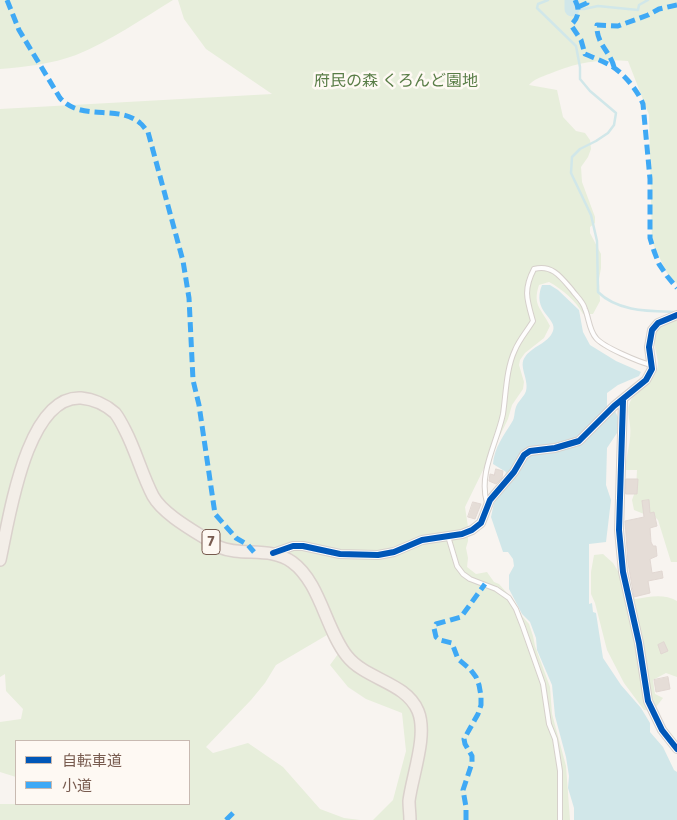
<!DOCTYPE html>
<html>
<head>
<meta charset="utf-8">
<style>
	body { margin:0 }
	#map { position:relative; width:677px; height:820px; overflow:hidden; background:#f8f4f0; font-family:"Fira Sans","Noto Sans JP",sans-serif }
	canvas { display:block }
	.legend { position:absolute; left:15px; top:740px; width:175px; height:65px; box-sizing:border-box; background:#fef9f3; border:1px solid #c8bab1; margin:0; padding:6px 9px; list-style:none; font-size:15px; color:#785b4f }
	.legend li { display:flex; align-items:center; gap:10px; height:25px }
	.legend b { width:25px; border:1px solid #c8bab1 }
</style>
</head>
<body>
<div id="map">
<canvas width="677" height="820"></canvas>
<ul class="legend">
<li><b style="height:6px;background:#0057b8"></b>自転車道</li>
<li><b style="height:6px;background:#3fa9f5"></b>小道</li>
</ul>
</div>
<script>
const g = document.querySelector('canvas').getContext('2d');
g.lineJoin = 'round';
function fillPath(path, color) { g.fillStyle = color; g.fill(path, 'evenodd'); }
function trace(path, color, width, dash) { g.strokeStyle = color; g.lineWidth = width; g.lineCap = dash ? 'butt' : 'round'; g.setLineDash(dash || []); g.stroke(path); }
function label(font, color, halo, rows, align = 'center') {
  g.font = font + ' "Fira Sans","Noto Sans JP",sans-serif'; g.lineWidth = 5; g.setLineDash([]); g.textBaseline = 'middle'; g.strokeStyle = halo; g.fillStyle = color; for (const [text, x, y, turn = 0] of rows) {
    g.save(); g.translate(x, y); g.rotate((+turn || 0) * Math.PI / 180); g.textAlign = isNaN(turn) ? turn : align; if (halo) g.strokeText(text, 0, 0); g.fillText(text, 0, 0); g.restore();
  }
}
fillPath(new Path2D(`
	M0,0H173C142,19 110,41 76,55C52,64 25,67 0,69Z
	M178,0H677V284L667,273L652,242L649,115L628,61C601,58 574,63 549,74C541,77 534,79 529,85L557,90L563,117L576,131L585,133L590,140L591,149L588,157L581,167L582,182L595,217V223L590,227V233L601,254V268L599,279L600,301L593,314H583C576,301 562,289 549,282L539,285C532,306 542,309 550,326L544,338L525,353L520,360L519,365L524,382L523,389L512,405L508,419L465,507L468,527V541L466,548L468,558L467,567L476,574L487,572L494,582L499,584L515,602L522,616L529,624L533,636L535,646L550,687L552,714L566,766L570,820H373L393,800L406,751L402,713L366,699L348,687L330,665L338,654L327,635L276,665L265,683L251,700L206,747L213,753L248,743L283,767L320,809L344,818L360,820H0V804H189V741H16V777L0,772V722L21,719L23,709L6,691L5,674L0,677V109L272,94L206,49L184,19Z
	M677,320V562H671L658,520L652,514H644L634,510L632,500L636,489L637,470H625C626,455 632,440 630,425C629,417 627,409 630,402C636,389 652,384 657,370C662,356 644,335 663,325C668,323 671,321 677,320Z
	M603,554L613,563L635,599C648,597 664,593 677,601V677L666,673L653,680L655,694L663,698L653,711L644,710L624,683L607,650L595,603L591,594V572L594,555Z`), '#e7eedb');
fillPath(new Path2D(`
	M542,285H550L558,290L579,310L583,332L590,345L616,361L641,372L639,376L618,385L607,393V407L610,415L615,411L619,419L617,433L607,448L606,485L611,500L606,542L589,544V604L592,603L593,612L596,613L603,658L621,685L641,708L650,723V732L663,747L674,770L677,772V820H574V808L568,788L569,776L566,757L555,716L552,685L537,650L536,638L530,622L522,614L509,589V575L514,566L513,559L508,552H503L491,517L494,503L501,493L506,472L493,464C494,448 504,435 512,422C515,418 514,412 516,407C518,401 524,397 526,391C529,379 518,366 525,357C532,346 548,344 553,331C558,318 531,312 542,285Z`), '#d1e7e9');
trace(new Path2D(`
	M548,0L538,4L537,8L576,46L580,67V79L590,91L616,113L614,125L608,133L596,141L580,149L572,157L571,173L591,215L597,241L598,292C618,312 650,311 677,312
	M572,9H584L598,6L638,10L639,5L648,0`), '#d1e7e9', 2.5);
trace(new Path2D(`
	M572,9V0`), '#d1e7e9', 15);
const building = new Path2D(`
	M496,469L503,471L502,478L496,484L489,481L490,474L494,475Z
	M626,479H638L637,494H626Z
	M649,500L650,513L654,512L657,526L650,528L651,542L653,546H656L657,556L650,559L652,573L662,571L663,578L648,581L650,593L634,597L628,563L625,521L644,517L642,501Z
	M473,502L481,504L475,519L468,517Z
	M664,642L668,651L661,654L658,645Z
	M668,677L670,689L656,692L654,680Z`);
fillPath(building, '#e5ddd7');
trace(building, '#e1d7d2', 1);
const service = new Path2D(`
	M487,503C478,473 497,443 503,414C506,394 506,369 515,350C519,340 527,331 533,321C527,300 523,290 534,269C552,264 561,277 572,290C576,296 583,301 585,309C589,318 589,330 596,338C603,347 639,362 651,365
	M448,536L457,566L463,574L470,579L496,589L509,598L516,609L523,627L543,684L549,724L555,739L560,771V820`);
const minor = new Path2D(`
	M623,401L619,530L623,572L639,643L648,701L662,730L677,749
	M273,553L293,546H303L340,554L378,555L394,552L422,540L462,534L472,530L481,523L490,500L514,472L524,455L530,451L555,448L579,441L614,406L646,380L652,369L649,347L652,330L658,323L677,315`);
const primary = new Path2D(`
	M0,560C9,520 26,395 81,398C93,399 106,405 115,413C119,418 122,424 125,430C136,451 142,475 153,496C164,516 200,534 219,547C242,557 270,546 292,562C320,582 326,630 347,656C366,680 406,682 418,711C428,735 412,776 409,801C409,807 410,814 410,820`);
trace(service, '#d6d0cb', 6);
trace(minor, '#d6d0cb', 10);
trace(primary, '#dad1cc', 14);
trace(service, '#fefdfd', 4);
trace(minor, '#fefdfd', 8);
trace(primary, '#f3eee8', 11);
trace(new Path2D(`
	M7,0L19,30L60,98C81,122 118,104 140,123C143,125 145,129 148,132L183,261L189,298L193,380L199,405L215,514L236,538L248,545L254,552
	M575,0C580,10 579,17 571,25L581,40L585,54C594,58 605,62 613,67C625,75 638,91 643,104L650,179V238L654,251L659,264L667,276L677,288
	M578,7L587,3V0
	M614,67C610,51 596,44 597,25L618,26L648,15L659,9L677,5
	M226,820L234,812
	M466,820V807L463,790L472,763V756L465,744L464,739L478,714L481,705V696L479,685L476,677L470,669L458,659L452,643L440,640L436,637L434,628L436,624L461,617L485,584`), '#3fa9f5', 5, [10, 5]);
trace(new Path2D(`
	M623,401L619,530L623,572L639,643L648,701L662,730L677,749
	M273,553L293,546H303L340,554L378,555L394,552L422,540L462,534L472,530L481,523L490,500L514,472L524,455L530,451L555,448L579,441L614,406L646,380L652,369L649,347L652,330L658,323L677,315`), '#0057b8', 6);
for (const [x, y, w] of [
	[211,542,18]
]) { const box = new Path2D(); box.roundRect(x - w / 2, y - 12.5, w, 25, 4); g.fillStyle = '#fef9f3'; g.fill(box); trace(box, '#785b4f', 1); }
label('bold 15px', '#785b4f', null, [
	["7",211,542]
]);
label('16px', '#597d47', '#fef9f3', [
	["府民の森 くろんど園地",396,82]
]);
</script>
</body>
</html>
